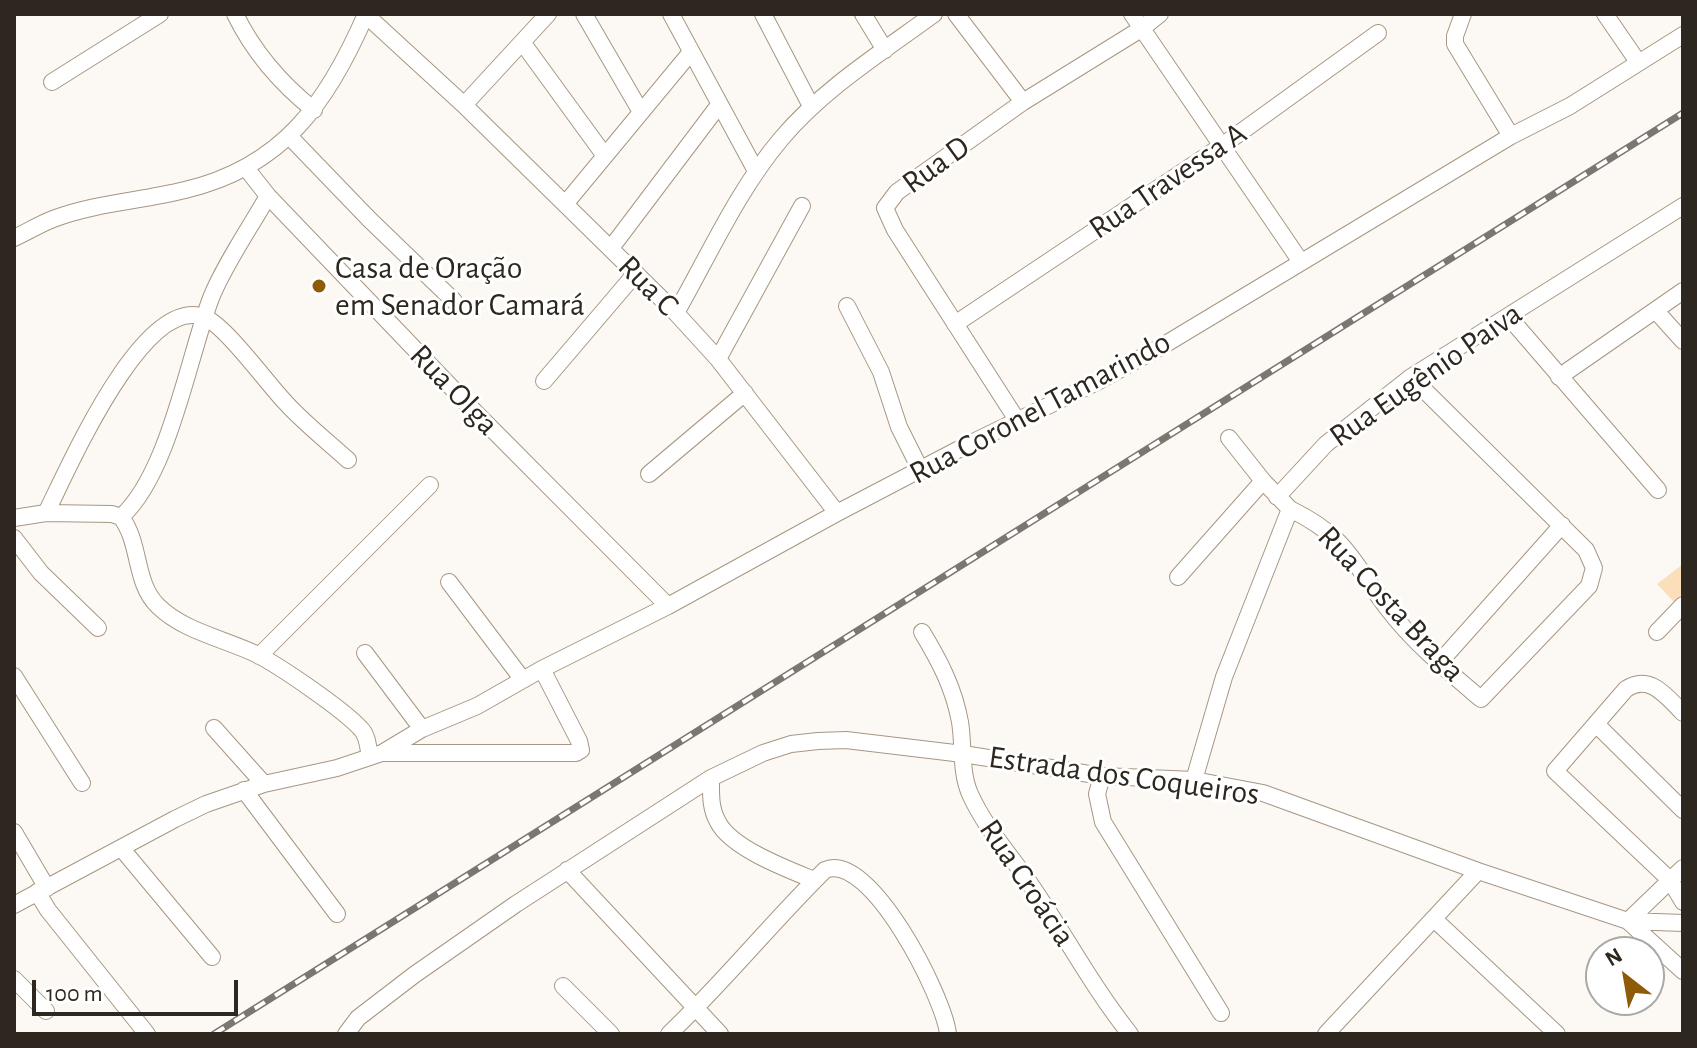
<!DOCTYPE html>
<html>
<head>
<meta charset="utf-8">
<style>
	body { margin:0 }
	#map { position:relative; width:1697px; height:1048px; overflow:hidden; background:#fcf9f4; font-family:"Alegreya Sans",sans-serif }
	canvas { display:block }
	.frame { position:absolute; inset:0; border:16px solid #2e271f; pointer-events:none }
	.north { position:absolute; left:1585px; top:936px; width:80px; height:80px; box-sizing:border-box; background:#fff; border:2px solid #aba9a5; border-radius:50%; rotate:329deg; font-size:22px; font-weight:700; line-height:32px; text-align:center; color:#2e271f }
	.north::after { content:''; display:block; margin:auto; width:28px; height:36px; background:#8e5c08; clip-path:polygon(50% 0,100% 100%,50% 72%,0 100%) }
	.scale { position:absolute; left:32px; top:980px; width:206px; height:36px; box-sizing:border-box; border:4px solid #2e271f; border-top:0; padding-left:10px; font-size:24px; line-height:28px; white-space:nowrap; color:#2e271f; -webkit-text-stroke:6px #fff; paint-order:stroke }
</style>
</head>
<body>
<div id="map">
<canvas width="1697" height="1048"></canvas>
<div class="frame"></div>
<div class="north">N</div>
<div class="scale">100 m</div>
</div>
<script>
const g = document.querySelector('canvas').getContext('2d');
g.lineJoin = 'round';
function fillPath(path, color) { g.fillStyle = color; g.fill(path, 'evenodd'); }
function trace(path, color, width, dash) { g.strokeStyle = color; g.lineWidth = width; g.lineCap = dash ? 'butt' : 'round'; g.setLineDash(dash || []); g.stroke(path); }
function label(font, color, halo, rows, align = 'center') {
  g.font = font + ' "Alegreya Sans",sans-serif'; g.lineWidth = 6; g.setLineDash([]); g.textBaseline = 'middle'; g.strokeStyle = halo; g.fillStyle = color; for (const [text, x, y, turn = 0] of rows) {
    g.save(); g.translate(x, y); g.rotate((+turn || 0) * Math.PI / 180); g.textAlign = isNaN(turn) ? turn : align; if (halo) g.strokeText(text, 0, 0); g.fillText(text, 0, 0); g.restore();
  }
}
fillPath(new Path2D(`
	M1683,564V593L1674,602L1657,584Z`), '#fbdeba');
const minor = new Path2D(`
	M235,14C254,53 280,83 314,110
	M584,14L641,112
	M671,14L756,171
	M763,14L811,106
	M863,14L885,50
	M956,14L1023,102
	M1132,14L1301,262
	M1463,14L1455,36V44L1511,136
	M1605,14L1638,62
	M366,15L464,105L676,313L718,359L837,513
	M522,42L605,156
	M52,82L160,14
	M464,105L548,14
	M289,136L369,219L454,301
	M246,168L268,196L474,411L668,606
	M566,203L691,52
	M14,238C27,232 40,224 53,219C95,203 141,201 185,190C283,167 328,102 366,14
	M611,248L719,105
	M847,306L881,372L899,427L921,471
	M1656,311L1683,341
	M676,313C709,255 738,190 781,139C823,89 882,52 934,14
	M1508,316L1658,490
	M955,324L1223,145L1378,33
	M718,359L802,206
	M1559,377L1683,291
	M544,381L636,273
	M1017,420L895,230L885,208L897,192L1023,102L1141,29L1160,14
	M1229,438L1263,481
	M649,474L745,393
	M1277,497L1326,444L1411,377L1683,206
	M1290,509C1349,538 1351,561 1388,609C1414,643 1448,671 1481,699L1589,586L1594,568L1586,550L1411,377
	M46,513C67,472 144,290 206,318C227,328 267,383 285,402C304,423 327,441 348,460
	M121,517C141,543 134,583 158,606C183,631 225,639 256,654C280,666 344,710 361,729C368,736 368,748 370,757
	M121,517C169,474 188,358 211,298C223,267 251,226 268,196
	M14,518L46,513L112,514L121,517
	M14,538L41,573L98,628
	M1178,577L1263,481L1290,509L1224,677L1194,780
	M449,582L523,680
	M922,632C939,660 954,688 960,722C964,746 960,771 970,794C984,825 1005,849 1024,875C1061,927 1090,984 1130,1034
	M1657,632L1683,605
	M365,653L422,729
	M259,656L430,485
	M1439,663L1562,525
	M14,676L82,783
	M1683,713C1667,697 1650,673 1626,689L1555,771L1670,880L1683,902
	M1596,724L1683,810
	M214,728L264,784
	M382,753L422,729L477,706L542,669L668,606L837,513L965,446L1099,381L1164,345L1511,136L1570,106L1683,35
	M1102,776L1097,794L1103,822L1221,1013
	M711,778C711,794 710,808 718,822C731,848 787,869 814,880
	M244,790L337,914
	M14,832L47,888
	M122,849L212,957
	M567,870L720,1034
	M37,892L48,910L147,1034
	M14,905L175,819L206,804L264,784L337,768L382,753H576L581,750L579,741L542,669
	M1434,919L1557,1034
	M1628,921L1683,868
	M1628,921L1683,971
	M14,979L46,1011
	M563,986L611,1034
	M346,1034L358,1018L414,975L516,904L711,778L763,753L791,744L818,741L846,740L963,754L1102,776L1194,780L1263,793L1478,871L1628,921L1683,923
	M669,1034C724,982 771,923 825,870C870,850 944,997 948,1034
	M1326,1034L1478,871`);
trace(minor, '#a79682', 18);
trace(minor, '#fff', 16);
const rail = new Path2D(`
	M214,1034L1683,113`);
trace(rail, '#7b766f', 7);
trace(rail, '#fff', 4, [12]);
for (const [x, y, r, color] of [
	[319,286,8,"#8e5c08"]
]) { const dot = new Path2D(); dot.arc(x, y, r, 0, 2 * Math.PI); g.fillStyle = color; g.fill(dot); trace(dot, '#fff', 3); }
label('32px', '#2e271f', '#fff', [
	["Rua D",936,165,-36],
	["Rua Travessa A",1168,181,-34],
	["Rua C",648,286,45],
	["Rua Eugênio Paiva",1426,375,-35],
	["Rua Olga",454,390,46],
	["Rua Coronel Tamarindo",1040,408,-28],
	["Rua Costa Braga",1391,604,47],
	["Estrada dos Coqueiros",1124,776,8],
	["Rua Croácia",1027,883,56]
]);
label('32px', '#2e271f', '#fff', [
	["Casa de Oração",335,268],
	["em Senador Camará",335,305]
], 'left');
</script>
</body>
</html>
